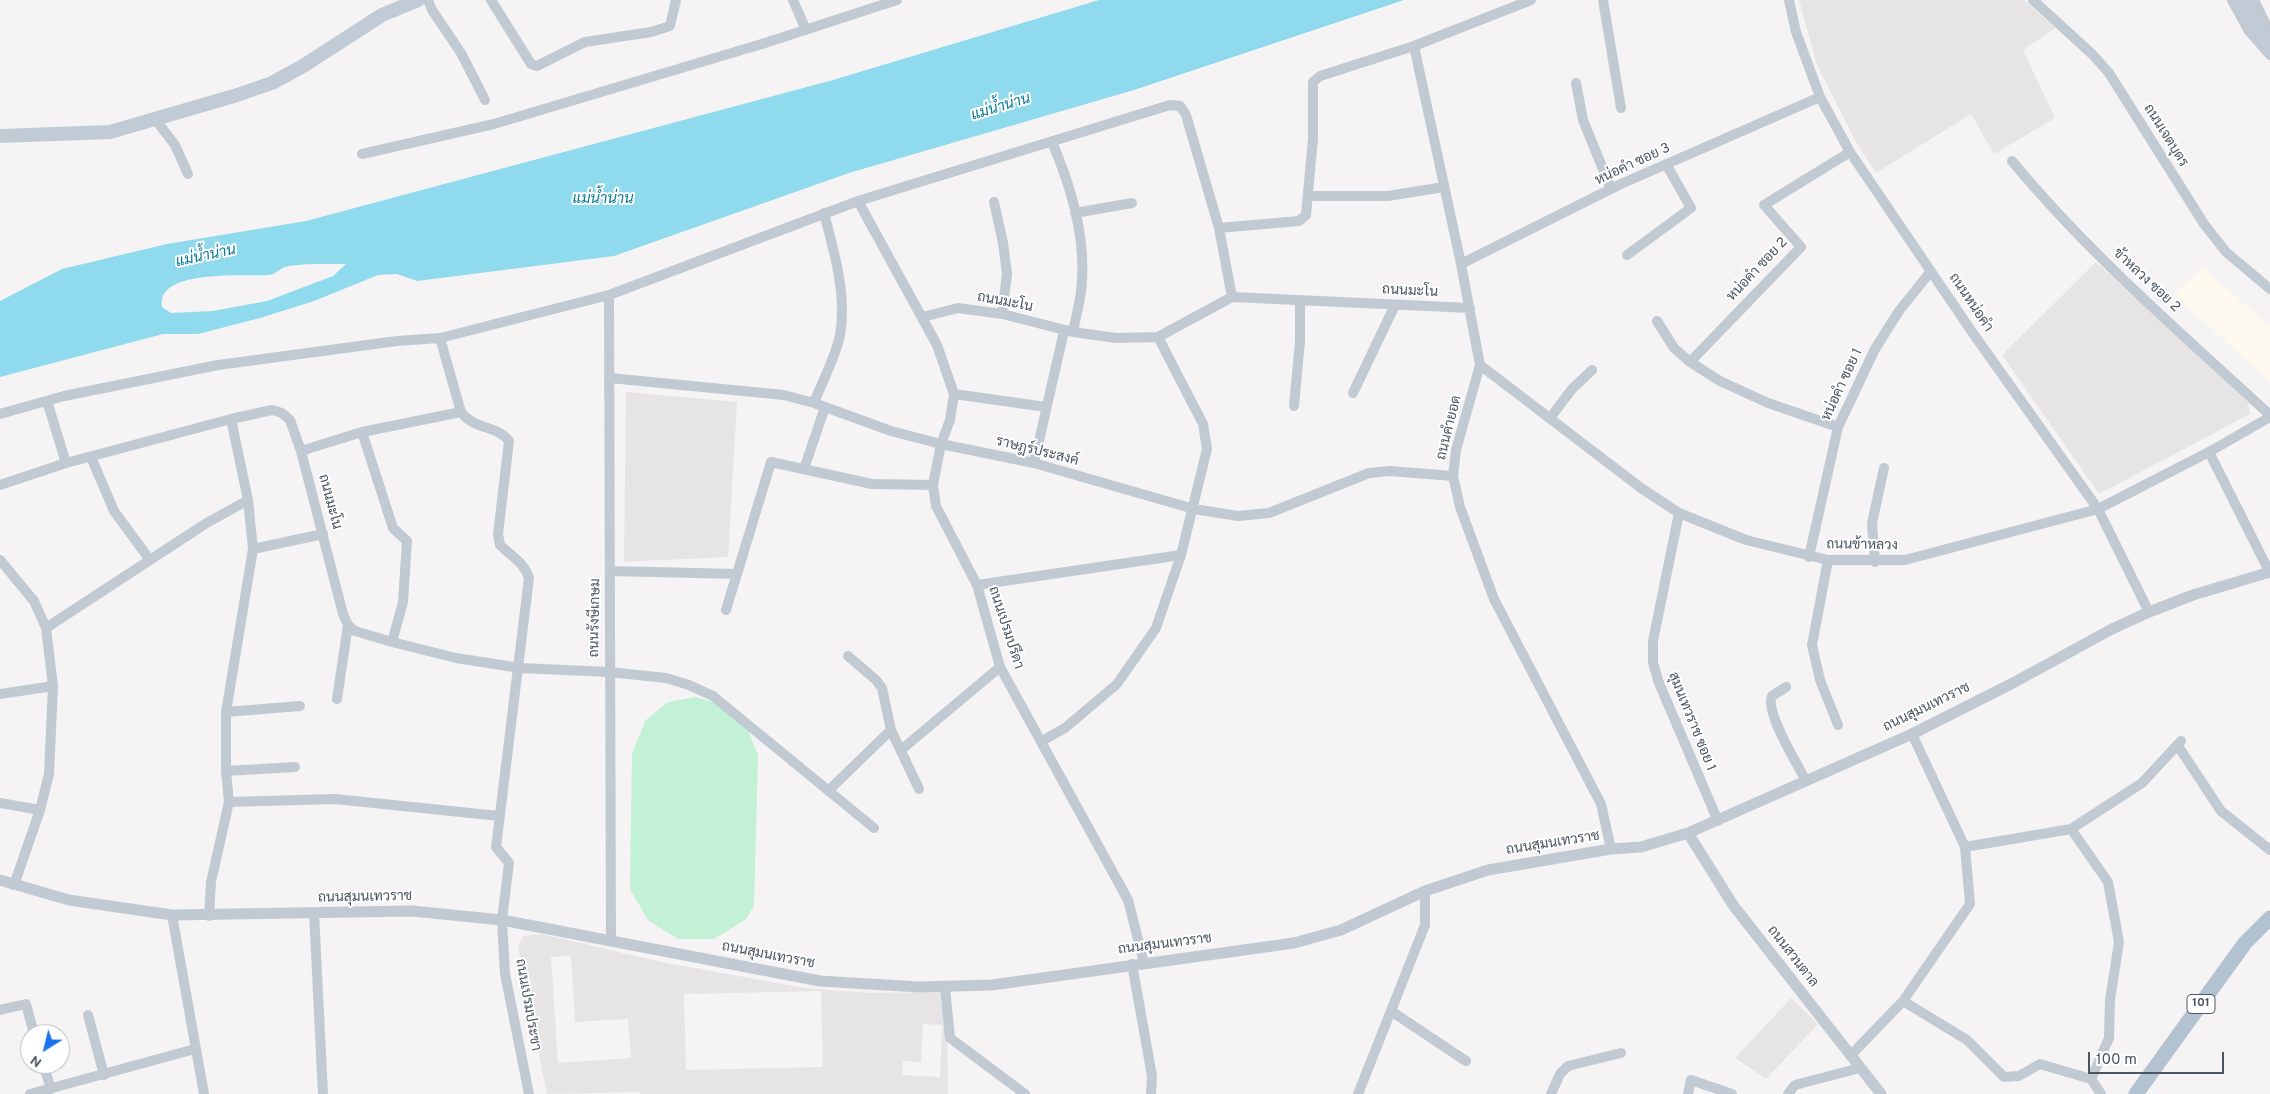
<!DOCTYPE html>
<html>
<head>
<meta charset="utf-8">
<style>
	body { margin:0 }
	#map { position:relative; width:2270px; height:1094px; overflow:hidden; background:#f5f3f3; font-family:Overpass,sans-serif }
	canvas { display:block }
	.north { position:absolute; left:20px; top:1024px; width:50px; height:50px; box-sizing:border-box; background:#fff; border:1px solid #b7bbc0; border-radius:50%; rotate:216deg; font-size:14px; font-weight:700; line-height:20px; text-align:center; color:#4a5661 }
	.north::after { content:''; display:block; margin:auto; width:18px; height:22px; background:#1a73e8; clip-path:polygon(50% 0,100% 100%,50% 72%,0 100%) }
	.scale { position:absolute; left:2088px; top:1052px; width:136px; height:22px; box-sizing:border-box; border:2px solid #4a5661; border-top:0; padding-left:6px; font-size:15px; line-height:18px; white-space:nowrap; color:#4a5661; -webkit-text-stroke:4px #fff; paint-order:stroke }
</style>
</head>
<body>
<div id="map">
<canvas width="2270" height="1094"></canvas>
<div class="north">N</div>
<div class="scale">100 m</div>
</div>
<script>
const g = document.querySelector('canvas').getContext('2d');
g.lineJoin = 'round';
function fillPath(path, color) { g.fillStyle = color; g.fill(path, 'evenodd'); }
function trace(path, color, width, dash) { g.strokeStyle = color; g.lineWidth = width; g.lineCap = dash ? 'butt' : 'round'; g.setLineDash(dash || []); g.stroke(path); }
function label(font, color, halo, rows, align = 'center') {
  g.font = font + ' Overpass,Sarabun,sans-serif'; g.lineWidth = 4; g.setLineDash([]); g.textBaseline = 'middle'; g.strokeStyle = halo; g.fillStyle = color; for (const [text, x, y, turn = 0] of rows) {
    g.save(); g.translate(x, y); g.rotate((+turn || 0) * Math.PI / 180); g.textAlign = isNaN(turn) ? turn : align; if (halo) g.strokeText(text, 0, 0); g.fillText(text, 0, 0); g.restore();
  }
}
fillPath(new Path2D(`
	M2203,267L2270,327V382L2174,294Z`), '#fdf9ef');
fillPath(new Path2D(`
	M1799,0H2024L2055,28L2023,50L2055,118L1994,154L1971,114L1876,173L1856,142L1817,65Z
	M2096,262L2248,402L2250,414L2099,494L2002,355Z
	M626,392L737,402L728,557L624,562Z
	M541,934L666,963L805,988L870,993L947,992L948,1094H640L639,1092L547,1094L518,947L523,936ZM571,956L575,1022L628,1019L631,1058L558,1063L551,957ZM821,991L823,1067L686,1070L684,994ZM923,1024L942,1025L940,1077L902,1075L903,1061L921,1062Z
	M1791,998L1818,1024L1766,1079L1735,1058Z`), '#e6e4e5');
fillPath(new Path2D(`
	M695,697L721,704L745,723L758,755L754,906L745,920L714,939H678L648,920L630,889L632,753L646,720L668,702Z`), '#c3f1d5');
fillPath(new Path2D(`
	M1099,0H1404L1134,90L849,173L614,256L417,281L397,274L378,275L314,301L260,318L198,334H163L0,377V301L62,269L167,244L306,221L833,80ZM346,264L333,276L267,301L213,311L171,313L162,307C156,268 246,277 268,275C275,275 279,269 285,267C297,263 332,264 346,264Z`), '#90daee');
trace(new Path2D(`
	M428,0L432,10L461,53L485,100
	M491,0L531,64L537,66L585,42L651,32L670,26L676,0
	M793,0L806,30
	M1603,0L1621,108
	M1789,0L1796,32L1820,97L1850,152L1972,332L2098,509L2149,612
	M2033,0L2093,55L2109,73L2204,224L2226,252L2270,289
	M2232,0L2249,31L2270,55
	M2254,0L2270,33
	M1414,46L1461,264L1480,365L1456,450L1453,476L1460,507L1494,599L1601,804L1611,849
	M1576,83L1583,120L1611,189
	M155,119L175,145L188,174
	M1052,142C1070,184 1085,232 1082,279C1082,297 1076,315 1073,332
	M362,154L494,124L765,43L897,0
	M2012,161C2089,254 2181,333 2270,415
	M1308,196H1388L1444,187
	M858,201L1170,105L1180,106L1186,115L1219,228L1232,297
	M994,202L1003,243L1007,274L1002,314
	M1075,213L1132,203
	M1219,228L1299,221L1306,215L1313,138V82L1320,76L1414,46L1531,0
	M1627,255L1691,208L1666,164
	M1461,264L1621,184L1820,97
	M609,295L611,940
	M923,317L958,308L1002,314L1073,332L1116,338L1158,337L1232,297L1470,308
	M1657,321L1674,348L1690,362L1720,381L1768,403L1838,427
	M440,338L461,412C474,430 497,425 509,441L498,534L500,545C511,556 524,562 529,578L496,847L509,863L502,920L505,974L529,1094
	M1690,362L1801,247L1764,205L1850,152
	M1480,365L1641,488L1679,513L1746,540L1828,560H1905L2098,509L2209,452L2270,417
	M610,378L784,395L814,403L891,431L941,444L1034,463L1194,509L1238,516L1269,513L1369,473L1390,471L1453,476
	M1353,393L1395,305
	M954,394L1046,407
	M47,401L66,463
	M814,403C822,382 836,356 840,335C847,295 834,251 824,213
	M1294,406L1300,341V301
	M0,414L64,396L218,365L397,341L440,338L609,295L858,201L937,345L954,394L950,420L941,444L933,485L936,506L977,585L1000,667L1128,900L1144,963
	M1550,418L1572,389L1592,370
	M362,432L393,528L407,541L403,602L392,642
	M301,451L362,432L461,412
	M2209,452L2270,573
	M91,457L114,511L150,560
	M1034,463L1064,331
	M804,469L825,407
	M0,485L66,463L231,419L272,410L282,413L290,420L301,451L343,614L348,625L355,631L392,642L456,658L520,668L609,672L666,678L689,685L713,696L874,828
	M1679,513L1653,641V663L1659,683L1718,821
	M253,549L323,534
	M1809,557L1838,427L1875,349L1899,311L1931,271
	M0,560L34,601L46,628L53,686L49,774L40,810L14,885
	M1828,560L1812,645L1820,680L1838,725
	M1875,562L1872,523L1884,468
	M611,571L737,574
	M977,585L1181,555
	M726,610L771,462L872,484L933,485
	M46,628L205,524L248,500
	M848,656L876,680L882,688L891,730L919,789
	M1786,687L1772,696C1764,711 1798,765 1806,781
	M0,694L53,686
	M337,699L348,625
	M226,712L300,706
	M1912,734L1965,847
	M1042,741L1065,728L1117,684L1156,628L1181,555L1207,449L1203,424L1158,337
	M2178,746L2221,811L2270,850
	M901,750L1000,667
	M226,771L295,767
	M829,790L891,730
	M229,802L335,799L499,816
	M0,803L40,810
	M2071,829L2108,882L2119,942L2110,1000L2109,1038L2091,1079L2101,1094
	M314,913L323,1094
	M172,915L204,1094
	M209,916L211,882L229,802L226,771V712L253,549L248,500L231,419
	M1132,964L1152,1076L1151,1094
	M945,987L950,1038L1025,1094
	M1903,1001L1967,1040L2004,1077L2019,1076L2040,1064L2091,1079
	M0,1010L26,1004L34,1034
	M1391,1011L1466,1061
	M88,1015L104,1075
	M1851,1055L1903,1001L1970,904L1965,847L2071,829L2142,783L2181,741
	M43,1064L51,1089
	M30,1094L195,1049
	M1358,1094L1425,925V891
	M1551,1094L1560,1074L1568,1066L1621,1053
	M1688,1094L1691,1080L1732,1094
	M1788,1094L1795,1085L1860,1068`), '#c1cad2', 10);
trace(new Path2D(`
	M1688,833L1733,905L1881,1094
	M0,880L69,900L172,915L412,911L502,920L820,981L919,987L992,985L1294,943L1341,930L1425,891L1488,870L1611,849L1641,847L1688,833L1912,734L2013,683L2112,629L2149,612L2193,595L2270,572`), '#c1cad2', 11);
trace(new Path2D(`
	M2242,0L2253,21L2270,46
	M0,136L110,132L234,96L272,83L303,66L382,15L418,0`), '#c1cbd6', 14);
trace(new Path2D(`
	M2136,1094L2245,943L2270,918`), '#b3c2d1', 15);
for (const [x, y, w] of [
	[2201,1004,28]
]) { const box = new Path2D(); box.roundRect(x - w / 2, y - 9.5, w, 19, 4); g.fillStyle = '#fff'; g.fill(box); trace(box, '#4a5661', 1); }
label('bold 12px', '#4a5661', null, [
	["101",2201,1004]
]);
label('14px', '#4a5661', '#fff', [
	["ถนนเจตบุตร",2165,136,58],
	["หน่อคำ ซอย 3",1633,165,-25],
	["หน่อคำ ซอย 2",1758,270,-47],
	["ข้าหลวง ซอย 2",2146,281,43],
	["ถนนมะโน",1410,292,3],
	["ถนนมะโน",1005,303,11],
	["ถนนหน่อคำ",1970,303,56],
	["หน่อคำ ซอย 1",1843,385,-65],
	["ถนนคำยอด",1450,428,-76],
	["ราษฎร์ประสงค์",1037,452,14],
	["ถนนมะโน",329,502,75],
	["ถนนข้าหลวง",1862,546,1],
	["ถนนรังษีเกษม",596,618,-89],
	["ถนนเปรมปรีดา",1005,628,72],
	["ถนนสุมนเทวราช",1927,708,-26],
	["สุมนเทวราช ซอย 1",1691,722,68],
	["ถนนสุมนเทวราช",1553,844,-9],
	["ถนนสุมนเทวราช",365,898,-1],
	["ถนนสุมนเทวราช",1165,945,-7],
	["ถนนสุมนเทวราช",768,956,11],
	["ถนนสวนตาล",1792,957,52],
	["ถนนเปรมประชา",527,1005,80]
]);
label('italic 15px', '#0c7c9b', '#fff', [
	["แม่น้ำน่าน",1001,108,-17],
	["แม่น้ำน่าน",603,200],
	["แม่น้ำน่าน",206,257,-12]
]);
</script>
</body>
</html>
